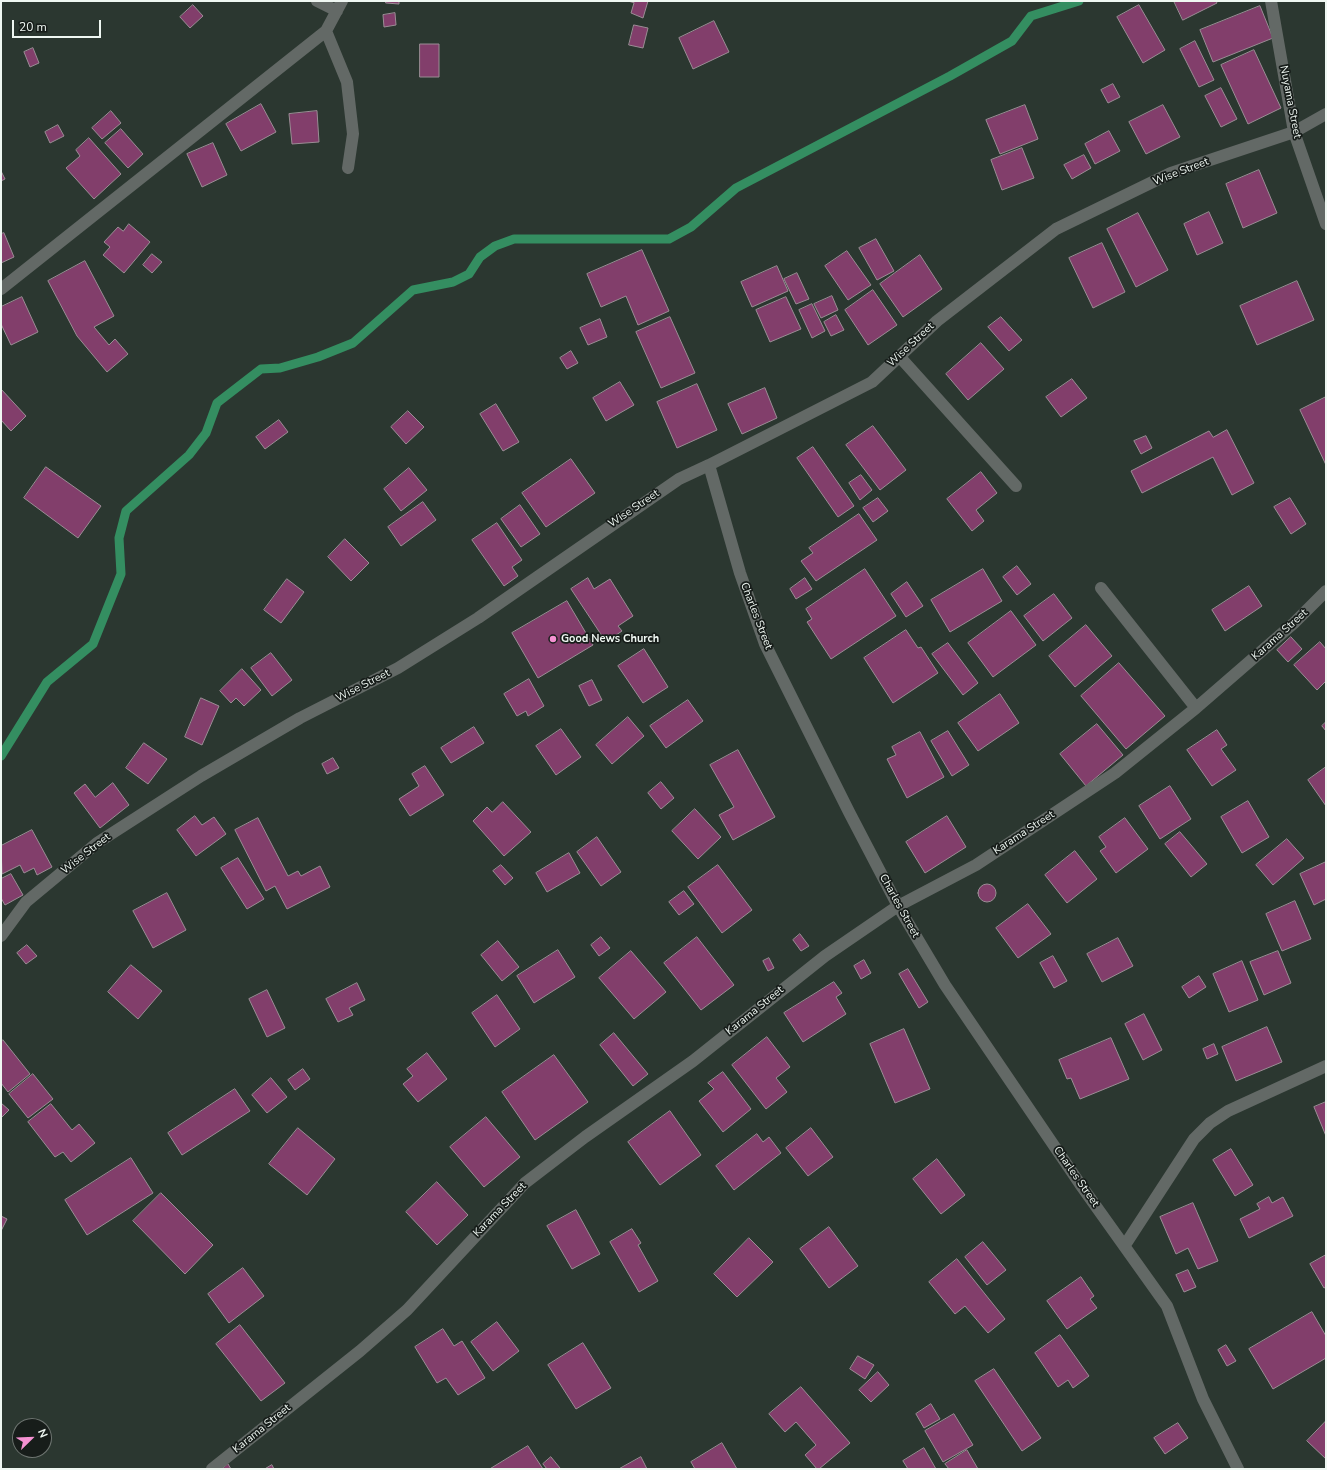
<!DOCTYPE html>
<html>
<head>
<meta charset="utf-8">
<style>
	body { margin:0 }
	#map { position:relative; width:1327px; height:1470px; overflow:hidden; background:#2b3730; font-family:"Nunito Sans",sans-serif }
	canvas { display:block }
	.frame { position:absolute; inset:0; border:2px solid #eff7f2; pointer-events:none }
	.north { position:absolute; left:12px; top:1418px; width:40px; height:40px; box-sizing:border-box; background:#171d1a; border:1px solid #6d7470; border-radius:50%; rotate:67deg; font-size:11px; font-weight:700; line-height:16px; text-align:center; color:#eff7f2 }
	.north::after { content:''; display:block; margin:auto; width:14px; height:18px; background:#f591d2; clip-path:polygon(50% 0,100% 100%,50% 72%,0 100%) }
	.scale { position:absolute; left:12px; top:20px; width:89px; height:18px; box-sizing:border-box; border:2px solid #eff7f2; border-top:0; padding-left:5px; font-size:12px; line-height:14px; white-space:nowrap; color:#eff7f2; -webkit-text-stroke:3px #171d1a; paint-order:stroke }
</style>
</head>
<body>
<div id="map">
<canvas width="1327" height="1470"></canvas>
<div class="frame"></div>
<div class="north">N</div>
<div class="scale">20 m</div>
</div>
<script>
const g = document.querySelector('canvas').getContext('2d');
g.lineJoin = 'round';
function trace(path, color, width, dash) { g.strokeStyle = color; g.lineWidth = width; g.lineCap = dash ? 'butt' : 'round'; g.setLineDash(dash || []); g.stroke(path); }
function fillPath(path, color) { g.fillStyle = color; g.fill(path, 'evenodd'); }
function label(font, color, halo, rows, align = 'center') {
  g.font = font + ' "Nunito Sans",sans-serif'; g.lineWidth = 3.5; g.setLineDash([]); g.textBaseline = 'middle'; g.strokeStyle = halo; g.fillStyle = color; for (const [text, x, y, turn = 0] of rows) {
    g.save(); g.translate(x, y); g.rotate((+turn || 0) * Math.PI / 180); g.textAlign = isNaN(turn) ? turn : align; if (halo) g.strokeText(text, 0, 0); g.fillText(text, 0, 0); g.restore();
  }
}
trace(new Path2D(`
	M1,756L47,682L93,644L121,574L119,538L126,511L189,455L206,433L217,403L261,369L280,368L318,357L353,343L413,290L453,282L469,274L480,257L495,246L514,239H669L691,227L736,188L950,76L1012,41L1031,16L1079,1`), '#348e61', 9);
const building = new Path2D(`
	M386,1H399V4L386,3Z
	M628,1H648L643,18L631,13L634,3Z
	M1174,1H1216L1217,3L1183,20Z
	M193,5L203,16L190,28L180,17Z
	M1139,5L1165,50L1143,63L1117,17Z
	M1260,6L1273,38L1213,62L1200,30Z
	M395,13L396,25L384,27L383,15Z
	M714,21L729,52L693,69L679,38Z
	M634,25L648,28L643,48L629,45Z
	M1195,41L1214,80L1199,87L1180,49Z
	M420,44H439V77H420Z
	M33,48L39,63L30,67L24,52Z
	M1254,50L1281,108L1248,124L1221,65Z
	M1113,84L1120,97L1108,103L1101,90Z
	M1221,88L1237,119L1221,127L1205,96Z
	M261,104L276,132L241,151L226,124Z
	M1025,105L1038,139L1000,154L986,120Z
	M1163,105L1180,137L1146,154L1129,122Z
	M111,111L121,123L102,139L92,128Z
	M317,111L319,142L292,144L289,114Z
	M58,125L64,136L50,143L45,132Z
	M121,129L143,154L128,168L105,143Z
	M1109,131L1120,151L1095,164L1085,144Z
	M89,138L121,174L94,199L66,168L80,156L76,150Z
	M213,143L227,175L202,187L187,154Z
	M1022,148L1034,178L1002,190L991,160Z
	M1084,155L1091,168L1072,179L1064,165Z
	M1259,170L1277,213L1243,228L1226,184Z
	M1,171L5,179L1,181Z
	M1209,212L1223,243L1197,255L1184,224Z
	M1138,213L1168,270L1136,287L1107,229Z
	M129,224L150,242L124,273L103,255L110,247L104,242L118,227L123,231Z
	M4,233L14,257L1,263V234Z
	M876,239L894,271L877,280L859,248Z
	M1102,243L1125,292L1093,308L1069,258Z
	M642,250L669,311L638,325L626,296L601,307L587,274Z
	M847,251L871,285L848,300L825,266Z
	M152,254L162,262L152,273L143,265Z
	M920,255L942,289L903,317L880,284Z
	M85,261L114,316L94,327L109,345L115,339L128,354L107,372L77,336L48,281Z
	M777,266L788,291L752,307L741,282Z
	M797,273L809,299L796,304L784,279Z
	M1297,281L1314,320L1257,345L1240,306Z
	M873,290L897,325L868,345L845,310Z
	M832,296L838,310L821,318L814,304Z
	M22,297L38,332L11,345L1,324V307Z
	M786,297L801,329L770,342L756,310Z
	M812,304L825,331L812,338L799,310Z
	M836,315L844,330L831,336L824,322Z
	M670,317L695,373L661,388L636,332Z
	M1001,317L1022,340L1009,351L988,327Z
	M600,319L607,337L588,345L580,328Z
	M981,343L1004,369L968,400L946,374Z
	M571,351L578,363L567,369L560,358Z
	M1072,379L1087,398L1061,417L1046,397Z
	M620,382L634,405L606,421L593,398Z
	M697,384L717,430L677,448L657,402Z
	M765,388L777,418L742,434L728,404Z
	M1,389L26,416L11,431L1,420Z
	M1326,397V465L1300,410Z
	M496,404L519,442L503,451L480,414Z
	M408,411L424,427L406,444L391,427Z
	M279,420L288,432L265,449L256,437Z
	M873,426L906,470L880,490L846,445Z
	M1227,430L1254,483L1232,495L1213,457L1142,493L1131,471L1209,431L1213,437Z
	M1146,436L1152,448L1141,454L1134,441Z
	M813,447L854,506L838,517L797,458Z
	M571,459L595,493L546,527L522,493Z
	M46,467L101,506L78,538L24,498Z
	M409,468L427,490L401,511L384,489Z
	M981,472L997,493L976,510L984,521L972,531L947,499Z
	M861,475L872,490L860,500L849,483Z
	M878,498L888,511L873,522L863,508Z
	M1290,498L1306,524L1291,534L1274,507Z
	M423,502L436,520L401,546L388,527Z
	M520,505L540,534L521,547L501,519Z
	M859,514L877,540L816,581L801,561L813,553L809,548Z
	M497,523L522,560L512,567L518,576L504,586L472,540Z
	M345,539L369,563L351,581L328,557Z
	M1017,566L1031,584L1017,595L1003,577Z
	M865,569L896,616L831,659L807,622L812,619L806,609Z
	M983,569L1002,601L950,632L931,600Z
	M588,578L594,589L610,579L633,616L618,626L622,631L606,642L571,589Z
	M805,578L812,589L796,599L790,589Z
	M287,579L304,592L281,623L264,610Z
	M907,582L923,606L906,617L891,594Z
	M1249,586L1262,606L1225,631L1212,610Z
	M1054,594L1072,618L1043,641L1024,616Z
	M567,601L593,645L538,678L512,633Z
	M1011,611L1036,645L993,677L968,643Z
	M1086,625L1112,656L1075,687L1049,656Z
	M906,630L918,648L921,647L938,673L893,703L864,658Z
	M1291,637L1302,649L1288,662L1277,650Z
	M1320,642L1326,649V681L1317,690L1294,665Z
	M948,643L978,683L963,695L932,654Z
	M644,649L668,687L643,703L618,666Z
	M271,653L292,680L272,696L251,668Z
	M1119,663L1165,716L1126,749L1081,696Z
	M242,669L261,690L244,706L236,698L231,703L220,691Z
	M529,679L544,706L528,716L526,711L517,716L504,694Z
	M592,680L602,700L589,706L579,686Z
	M1000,694L1019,723L978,751L958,723Z
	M201,698L219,706L202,745L185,737Z
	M688,700L703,721L666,748L650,726Z
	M628,717L644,736L612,764L596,745Z
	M1326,722V731L1322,726Z
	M1097,724L1123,755L1086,786L1060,754Z
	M474,727L484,743L451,763L441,748Z
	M561,729L581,757L556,775L536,746Z
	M1217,730L1227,745L1221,749L1236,770L1212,786L1187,750Z
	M948,731L969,765L952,776L931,741Z
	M920,732L944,777L907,798L887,759L896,755L892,747Z
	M144,743L167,759L148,784L126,768Z
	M738,750L775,817L733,840L719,815L734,807L710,765Z
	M333,758L339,768L327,774L322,764Z
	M425,766L444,795L410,816L399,799L419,786L412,774Z
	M1326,767V806L1308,780Z
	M661,782L674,798L661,809L648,793Z
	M113,783L129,805L100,828L74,793L85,784L95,797Z
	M1170,786L1191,819L1160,839L1139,806Z
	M1248,801L1269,837L1242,853L1221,817Z
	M503,802L531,832L504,856L473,821L487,807L492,812Z
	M695,809L721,837L698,859L672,831Z
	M195,816L202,825L214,817L226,834L196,856L177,830Z
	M947,816L966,847L925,873L906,842Z
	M258,818L288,876L298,871L301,876L320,866L330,887L287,909L275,886L266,891L235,830Z
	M1125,818L1148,849L1116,873L1100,851L1106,847L1099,837Z
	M32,830L52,867L37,875L34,868L24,873L20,865L2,874L1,846Z
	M1180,832L1207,864L1191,877L1165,844Z
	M597,837L621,872L601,886L577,852Z
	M1287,839L1304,858L1273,885L1256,865Z
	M1075,851L1097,879L1067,903L1045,875Z
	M569,853L580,873L547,892L536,873Z
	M238,858L264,899L247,909L221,868Z
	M1326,862V899L1314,905L1300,874Z
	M501,865L513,878L505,885L493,871Z
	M718,865L752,910L722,933L688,887Z
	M11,874L23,895L5,905L1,898V879Z
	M978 893a9 9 0 1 1 18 0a9 9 0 1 1-18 0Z
	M684,891L694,904L679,915L669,902Z
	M167,893L186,930L153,948L133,911Z
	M1295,901L1311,939L1282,951L1266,914Z
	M1028,904L1051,934L1018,958L996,928Z
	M800,934L809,946L801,951L793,940Z
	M601,937L610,948L599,956L591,945Z
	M697,937L734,985L701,1010L664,963Z
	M1118,938L1133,966L1102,982L1087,954Z
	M498,941L519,967L502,981L481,955Z
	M27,945L37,956L26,964L17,953Z
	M558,950L575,977L534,1003L517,976Z
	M631,951L666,992L634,1019L599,978Z
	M1278,951L1291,983L1264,995L1250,962Z
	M1053,956L1067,981L1054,988L1040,963Z
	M769,958L774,968L768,971L763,961Z
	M864,960L871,973L861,979L854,966Z
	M1242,961L1258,1000L1229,1012L1213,974Z
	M131,965L162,991L138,1019L108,992Z
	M908,969L928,1002L919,1008L899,974Z
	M1199,976L1206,987L1189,998L1182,987Z
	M834,982L842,993L836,997L846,1014L803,1042L784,1013Z
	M357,983L365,1000L349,1008L353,1015L338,1022L326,999Z
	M267,990L285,1028L267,1037L249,999Z
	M497,995L520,1029L495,1047L472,1013Z
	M1144,1014L1162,1050L1143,1060L1125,1024Z
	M1267,1027L1282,1062L1236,1081L1222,1047Z
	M904,1029L930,1089L895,1103L870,1044Z
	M614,1033L648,1074L633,1086L600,1045Z
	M767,1037L790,1067L776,1078L787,1092L766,1109L732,1065Z
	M1111,1038L1129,1079L1080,1099L1071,1078L1067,1079L1059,1060Z
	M3,1040L30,1074L8,1092L1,1083V1042Z
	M1214,1044L1218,1054L1207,1059L1203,1049Z
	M427,1053L447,1079L418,1102L403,1084L413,1076L407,1069Z
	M554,1055L588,1102L535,1140L502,1092Z
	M303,1069L310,1079L295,1090L288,1080Z
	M723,1072L751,1109L723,1132L699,1101L714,1089L708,1083Z
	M33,1074L53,1099L28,1118L9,1094Z
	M271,1078L287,1097L267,1113L252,1095Z
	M235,1089L250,1111L182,1155L168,1133Z
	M1326,1102V1136L1314,1107Z
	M1,1103L9,1110L1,1118Z
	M51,1104L72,1130L79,1124L95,1143L71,1162L63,1152L55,1157L28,1122Z
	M670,1111L701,1155L660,1185L628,1142Z
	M486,1117L520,1157L484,1187L450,1147Z
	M298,1128L335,1159L307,1195L269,1164Z
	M811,1128L833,1157L808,1176L786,1148Z
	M757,1134L763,1142L769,1137L781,1153L734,1190L716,1166Z
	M1231,1149L1253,1185L1235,1196L1213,1160Z
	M131,1158L153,1193L87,1235L65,1200Z
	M937,1159L965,1195L941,1214L913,1179Z
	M437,1182L468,1215L437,1245L406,1212Z
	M161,1193L213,1245L185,1274L133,1221Z
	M1269,1197L1272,1203L1283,1197L1293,1216L1249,1238L1240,1219L1260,1209L1257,1204Z
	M1193,1203L1218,1261L1198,1269L1188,1248L1176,1254L1160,1217Z
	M576,1210L600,1254L572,1269L547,1226Z
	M1,1216L7,1219L1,1231Z
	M829,1227L858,1266L829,1288L800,1249Z
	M632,1229L641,1243L638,1245L658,1281L639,1292L610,1242Z
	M749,1238L773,1262L737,1297L714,1274Z
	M983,1242L1006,1270L987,1285L965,1257Z
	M1326,1255V1287L1324,1288L1310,1264Z
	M957,1259L1005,1319L988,1333L965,1306L955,1314L929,1282Z
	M243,1268L264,1296L229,1323L208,1294Z
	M1188,1270L1196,1287L1184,1292L1176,1275Z
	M1081,1277L1094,1296L1090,1299L1097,1308L1067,1329L1047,1301Z
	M1312,1312L1326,1336V1358L1273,1389L1249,1349Z
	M497,1322L519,1351L493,1371L471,1342Z
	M240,1325L285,1383L261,1401L216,1344Z
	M443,1329L454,1346L462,1341L485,1378L458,1395L446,1378L437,1383L415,1347Z
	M1060,1335L1089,1376L1073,1388L1068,1380L1058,1387L1035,1353Z
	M583,1343L611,1388L576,1409L548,1365Z
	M1226,1345L1236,1361L1227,1366L1218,1350Z
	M858,1356L874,1365L865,1379L850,1369Z
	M994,1369L1041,1438L1022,1451L975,1381Z
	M878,1372L889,1385L871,1402L859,1390Z
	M801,1387L850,1443L819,1469H817L805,1455L816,1445L796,1422L785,1432L769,1414Z
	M931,1404L940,1419L924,1428L916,1414Z
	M954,1414L973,1445L943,1462L925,1431Z
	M1326,1421V1459L1307,1441Z
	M1178,1423L1188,1438L1165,1454L1154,1438Z
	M722,1443L737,1469H695L691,1462Z
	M528,1446L543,1469H490Z
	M924,1448L936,1469H908L903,1461Z
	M967,1450L978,1469H949L945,1464Z
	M551,1457L560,1468L559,1469H547L543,1464Z
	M641,1457L647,1469H619Z
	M228,1464L231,1469H222Z
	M272,1465L274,1469H265Z`);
fillPath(building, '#823e6b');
trace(building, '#9b8d95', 1);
trace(new Path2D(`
	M317,1L337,11
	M1271,1L1294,132L1326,224
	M326,31L347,82L353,134L348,168
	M1,289L326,31L342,1
	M899,356L1016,486
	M709,465L740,573L765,644L849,812L898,906L945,985L1080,1184L1167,1306L1203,1399L1238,1469
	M1101,588L1196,708
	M1,936L26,902L97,843L201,776L300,718L398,668L478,618L679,479L709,465L872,382L937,321L1056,229L1171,173L1294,132L1326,114
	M1125,1245L1194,1139L1210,1123L1228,1111L1326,1066
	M212,1469L360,1351L407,1310L525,1183L585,1137L693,1061L825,956L898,906L976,865L1115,773L1196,708L1294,623L1326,591`), '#636966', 12);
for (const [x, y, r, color] of [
	[553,639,4,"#f591d2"]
]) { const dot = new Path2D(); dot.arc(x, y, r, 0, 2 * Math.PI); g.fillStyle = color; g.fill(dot); trace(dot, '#171d1a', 1.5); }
label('11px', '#eff7f2', '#171d1a', [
	["Nuyama Street",1290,102,79],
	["Wise Street",1181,172,-21],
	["Wise Street",911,345,-43],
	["Wise Street",634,509,-34],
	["Charles Street",756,616,69],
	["Karama Street",1280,635,-42],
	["Wise Street",363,686,-27],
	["Karama Street",1024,833,-33],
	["Wise Street",86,854,-38],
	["Charles Street",899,906,61],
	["Karama Street",755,1011,-39],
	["Charles Street",1076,1177,55],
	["Karama Street",500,1210,-46],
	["Karama Street",262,1429,-39]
]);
label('bold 11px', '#eff7f2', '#171d1a', [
	["Good News Church",561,639]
], 'left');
</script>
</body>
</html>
